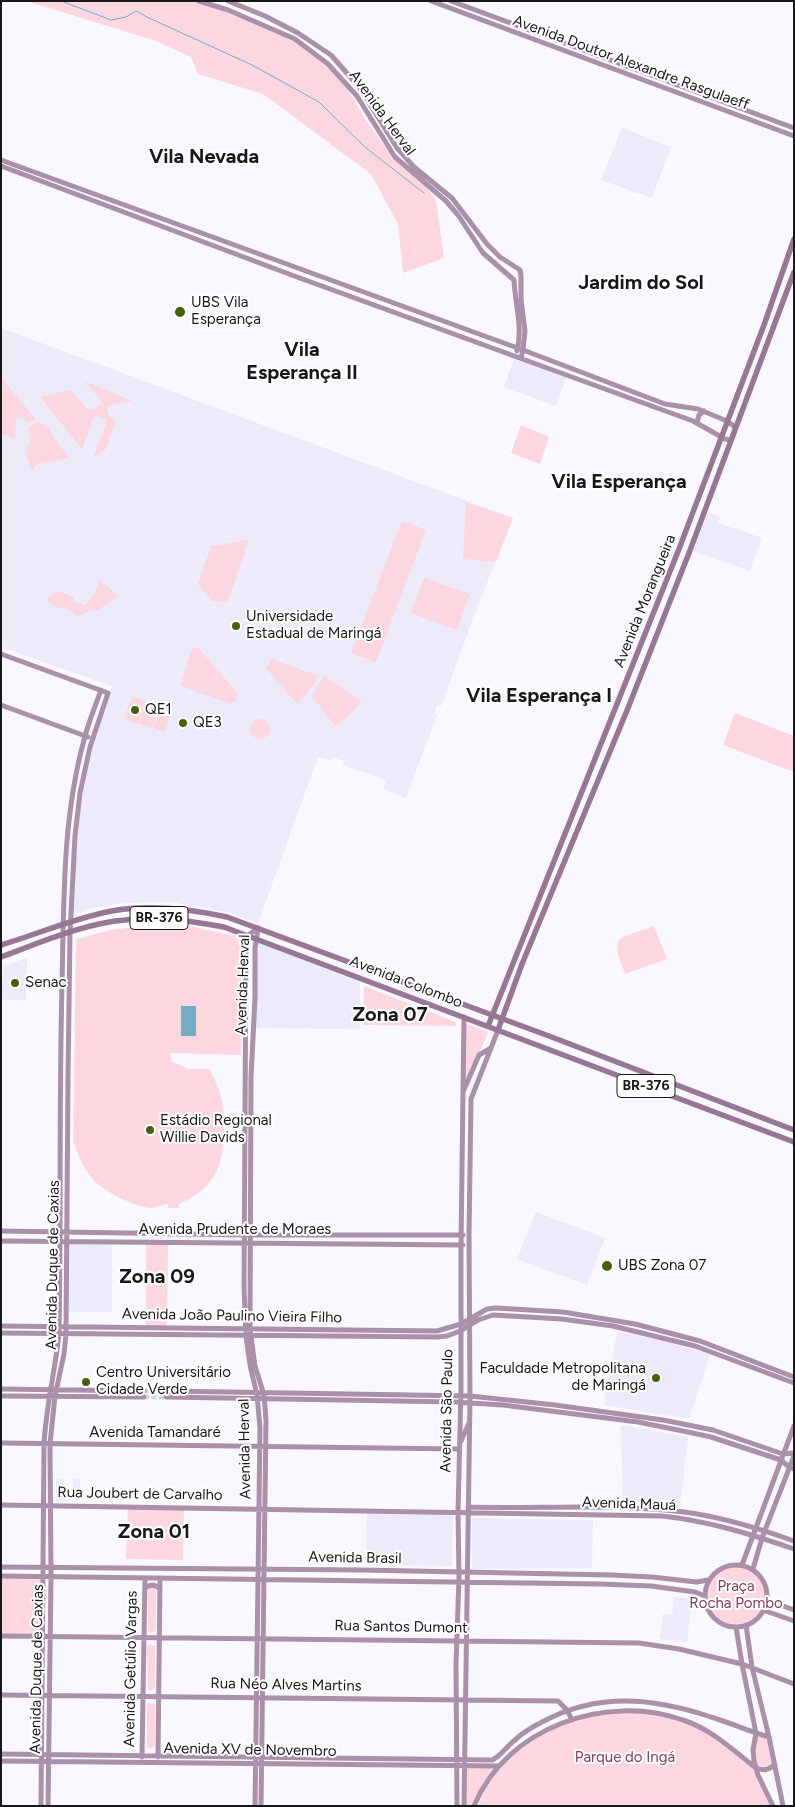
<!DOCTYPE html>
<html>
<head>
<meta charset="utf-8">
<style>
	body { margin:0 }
	#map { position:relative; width:795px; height:1807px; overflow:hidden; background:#f9f7ff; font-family:Figtree,sans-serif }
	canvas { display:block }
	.frame { position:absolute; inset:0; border:2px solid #18181a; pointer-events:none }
</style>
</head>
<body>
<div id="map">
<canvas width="795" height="1807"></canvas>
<div class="frame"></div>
</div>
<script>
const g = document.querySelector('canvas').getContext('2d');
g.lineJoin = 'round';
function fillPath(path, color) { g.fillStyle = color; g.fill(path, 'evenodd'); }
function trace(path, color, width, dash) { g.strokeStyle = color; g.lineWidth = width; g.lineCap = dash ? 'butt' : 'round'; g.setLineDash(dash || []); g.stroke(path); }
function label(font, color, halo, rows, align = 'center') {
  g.font = font + ' Figtree,sans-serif'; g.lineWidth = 4; g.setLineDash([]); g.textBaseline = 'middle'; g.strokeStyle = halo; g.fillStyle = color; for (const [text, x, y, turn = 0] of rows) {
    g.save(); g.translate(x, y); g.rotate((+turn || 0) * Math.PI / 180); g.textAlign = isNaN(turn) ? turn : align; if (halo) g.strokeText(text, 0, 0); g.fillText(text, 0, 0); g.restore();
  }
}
fillPath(new Path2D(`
	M622,128L671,147L652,198L601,180Z
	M1,328L513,518L478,605L443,701L441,706L437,705L434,713L437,715L406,798L383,789L386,780L343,765L344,761L332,757L331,760L318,757L258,923L230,913L172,902L120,903L93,908L73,915L74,871L82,791L93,739L112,686L1,647Z
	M515,356L567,375L556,406L504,387Z
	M708,512L720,517L718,523L762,538L750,571L693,551Z
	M256,938L360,978V1029L253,1028Z
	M27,958L26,1000H2L3,966Z
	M536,1212L605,1238L587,1285L517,1259Z
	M67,1241L112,1242V1312H66Z
	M617,1332L661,1340L710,1355L689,1419L604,1405Z
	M621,1425L688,1437L680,1506L623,1503Z
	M56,1479H64V1494H73V1479H80V1501H56Z
	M367,1514L453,1515L452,1566L366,1565Z
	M472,1518L593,1520L592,1568L472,1569Z
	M674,1597L692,1599L687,1642L660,1639L663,1614L672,1615Z`), '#edeaf9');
fillPath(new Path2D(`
	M26,1H198L293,40L325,65L339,79L354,99L365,119L394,159L424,184L436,200L444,258L403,273L398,224L371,174L263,94L198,74L191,57L156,41Z
	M1,378L36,419L28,423L23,418H16L15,438L1,434Z
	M84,381L133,401L109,405L107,409L109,416L116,421L105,450L93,458L106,424V420L96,416L93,419L82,449L40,397L70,390L87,409L93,410L100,405L101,400Z
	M38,422L50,428L52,435L69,458L37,464L32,471L25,451L30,443L29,427Z
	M521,425L549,437L540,464L511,453Z
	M466,502L513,518L496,562L463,559Z
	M402,521L426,530L376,662L351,653Z
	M249,540L228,601H212L198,584L211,546Z
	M424,578L470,594L457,630L411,613Z
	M99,581L110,588L117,597L98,610L89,611L83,615H75L69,609L56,607L48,602V598L53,593L62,592L74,598V602L85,605L95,594Z
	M194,647L198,648L236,691L238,696C237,701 235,703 229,703L180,686L192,649Z
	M272,659L319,676L313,686L297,704L266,668Z
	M324,676L362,702L345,719L335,726L312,696Z
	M132,697L145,701L138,724L124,719Z
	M146,701L159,705L152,728L139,724Z
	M160,706L172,709L165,732L153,728Z
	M735,713L794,736V772L723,745Z
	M250 729a10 10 0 1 1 20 0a10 10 0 1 1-20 0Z
	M155,925L189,926L235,936L241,944V1055L171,1053V1061L189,1069H209C223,1093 224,1105 224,1132C223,1168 214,1189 179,1204V1208H169L167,1204C163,1205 157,1207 152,1208C136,1208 100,1190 91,1177C82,1166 78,1154 73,1142L76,939L111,930Z
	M654,926L667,959L625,974L617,952L618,941L622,937Z
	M364,986L456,1022V1026L363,1025Z
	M464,1023L488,1032L462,1095Z
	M146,1242H168L167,1328H146Z
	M128,1507H184L183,1560L126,1559Z
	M705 1596a31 31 0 1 1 62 0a31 31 0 1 1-62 0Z
	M1,1576L43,1577V1637L1,1636Z
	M151,1586L156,1588V1630L152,1633L148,1631V1588Z
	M150,1644L155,1646V1688L151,1691L148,1689L147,1646Z
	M149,1702L155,1704V1746L150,1749L147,1747V1704Z
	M622,1711L664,1714L701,1728L755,1767L754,1761L756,1733L769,1737L775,1765L769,1770L756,1768L773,1806H478L489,1784L509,1758L550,1729L572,1720Z
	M465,1766H499L474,1806H464Z`), '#fcd7e0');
fillPath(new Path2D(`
	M181,1006H196V1036H181Z`), '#75adc6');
trace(new Path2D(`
	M61,1L111,20L126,17L136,11L149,18L252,65L319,102L366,148L424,193`), '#75adc6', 1);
trace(new Path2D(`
	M144,1391H166
	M144,1397H166`), '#d7d6dd', 5, [5, 2.5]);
trace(new Path2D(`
	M199,1L228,10L295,39L328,64L357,96L395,157L446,201L458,215L483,253L514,280C515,304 523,327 517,351
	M228,1L265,16L298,33L331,55L360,88L397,148L414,167L452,198L487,244L500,257L520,270L521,275V299L525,331L523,350L521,358
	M431,1L794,136
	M451,1L794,128
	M1,160L523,350L665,404L698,409L727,421L735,427
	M1,166L297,277L693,421L725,439L730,440
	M697,423L699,415L704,411
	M1,654L108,693L90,747L80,793L75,836L70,933L68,1077L66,1334L64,1354L55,1396L50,1444L51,1577L48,1806
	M1,705L88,737
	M258,929L255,948V998L251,1077L250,1329L255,1366L264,1395L266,1420L261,1806
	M463,1092L479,1055L491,1048
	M1,1231L250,1235H463
	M1,1241L463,1245
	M1,1326L437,1331L461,1324L487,1309L496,1308L563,1312L635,1324L700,1341L794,1377
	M1,1333L438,1337L447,1336L460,1331L478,1320L493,1315L562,1319L613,1326L695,1346L794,1383
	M1,1389L144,1391
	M166,1391L470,1396L555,1405L663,1420L713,1430L783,1454L794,1453
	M1,1396L144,1397
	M166,1397L455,1402L503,1405L638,1422L688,1432L711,1437L781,1460L789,1467L794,1469
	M461,1441L469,1423
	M1,1443L459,1449
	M1,1505L662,1516C708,1521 751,1534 794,1549
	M468,1507C540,1509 612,1503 684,1512C722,1517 758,1528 794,1541
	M742,1565L794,1426
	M705 1596a31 31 0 1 1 62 0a31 31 0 1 1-62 0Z
	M1,1567L362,1570L612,1575L652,1577L697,1582L708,1580
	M753,1569L762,1538L794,1456
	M1,1576L599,1584L651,1586L695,1592L705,1596
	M145,1588C150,1584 155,1584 160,1589
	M767,1600L794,1610
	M763,1610L794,1621
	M746,1625L752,1667L769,1737L783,1806
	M736,1627L742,1664L756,1733L753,1750L754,1761L758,1775L773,1806
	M1,1636L639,1643L679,1649L742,1664L794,1684
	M1,1695L558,1701L567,1710L572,1720
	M1,1754L492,1760C501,1756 507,1746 515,1740C523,1732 534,1726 544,1721C599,1692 654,1698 711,1717C731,1723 750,1732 769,1737
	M142,1757L145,1578
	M158,1757L160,1578
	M1,1761L499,1766
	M41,1806L44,1444C46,1407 55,1371 59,1334C61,1218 59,1101 62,985C64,904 62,820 84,740C88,723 95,707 101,690
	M255,1806L260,1428L257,1395L250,1365L246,1336L244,1287L246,946L247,936L258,928
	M457,1806L456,1664L459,1577L458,1512L461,1389V1245L464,1017
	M464,1806L470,1398L469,1235L471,1099L498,1030
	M474,1806C507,1727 605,1693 683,1720C711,1729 733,1750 756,1768C764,1771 768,1770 775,1765`), '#aa90a9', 5);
trace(new Path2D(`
	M1,945C38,934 74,918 112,911C150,904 190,909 227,917L549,1036L794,1130
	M1,957C39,943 85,923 125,920C159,916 191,921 224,927L794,1142
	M488,1026L679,549L764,325L794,239
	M498,1030L522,964L628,708L689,553L794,272`), '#977795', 5.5);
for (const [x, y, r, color] of [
	[180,312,6,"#47600e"],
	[236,626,5,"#47600e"],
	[135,710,5,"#47600e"],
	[183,723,5,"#47600e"],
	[15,983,5,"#47600e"],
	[150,1130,5,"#47600e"],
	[607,1266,6,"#47600e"],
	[656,1378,5,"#47600e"],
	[86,1382,5,"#47600e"]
]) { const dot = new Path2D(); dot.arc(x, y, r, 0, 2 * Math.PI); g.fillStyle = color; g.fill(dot); trace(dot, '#fff', 2); }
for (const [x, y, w] of [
	[159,918,58],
	[646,1086,58]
]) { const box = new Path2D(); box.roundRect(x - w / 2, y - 11.5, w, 23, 4); g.fillStyle = '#fff'; g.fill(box); trace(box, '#18181a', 1); }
label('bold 14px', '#18181a', null, [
	["BR-376",159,918],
	["BR-376",646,1086]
]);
label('15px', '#18181a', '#fff', [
	["Avenida Doutor Alexandre Rasgulaeff",631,63,20],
	["Avenida Herval",382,113,54],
	["Avenida Morangueira",645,601,-68],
	["Avenida Colombo",406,982,21],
	["Avenida Herval",243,985,-88],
	["Avenida Prudente de Moraes",235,1230],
	["Avenida Duque de Caxias",53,1265,-89],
	["Avenida João Paulino Vieira Filho",232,1316,1],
	["Avenida São Paulo",447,1411,-89],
	["Avenida Tamandaré",155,1433],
	["Avenida Herval",245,1449,-91],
	["Rua Joubert de Carvalho",140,1494,1],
	["Avenida Mauá",629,1504,2],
	["Avenida Brasil",355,1558,1],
	["Rua Santos Dumont",401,1627,1],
	["Avenida Duque de Caxias",37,1669,-89],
	["Avenida Getúlio Vargas",131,1669,-89],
	["Rua Néo Alves Martins",286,1685,1],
	["Avenida XV de Novembro",250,1750,1]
]);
label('15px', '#18181a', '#fff', [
	["UBS Vila",191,303],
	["Esperança",191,320],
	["Universidade",246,617],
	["Estadual de Maringá",246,634],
	["QE1",145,710],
	["QE3",193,723],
	["Senac",25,983],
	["Estádio Regional",160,1121],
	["Willie Davids",160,1138],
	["UBS Zona 07",618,1266],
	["Faculdade Metropolitana",646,1369,"right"],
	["de Maringá",646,1386,"right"],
	["Centro Universitário",96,1373],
	["Cidade Verde",96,1390]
], 'left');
label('15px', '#823d53', '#fff', [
	["Praça",736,1587],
	["Rocha Pombo",736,1604],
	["Parque do Ingá",625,1758]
]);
label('bold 20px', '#18181a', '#fff', [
	["Vila Nevada",204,157],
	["Jardim do Sol",641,283],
	["Vila",302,350],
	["Esperança II",302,373],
	["Vila Esperança",619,482],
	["Vila Esperança I",539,696],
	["Zona 07",390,1015],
	["Zona 09",157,1277],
	["Zona 01",154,1532]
]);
</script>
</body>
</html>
